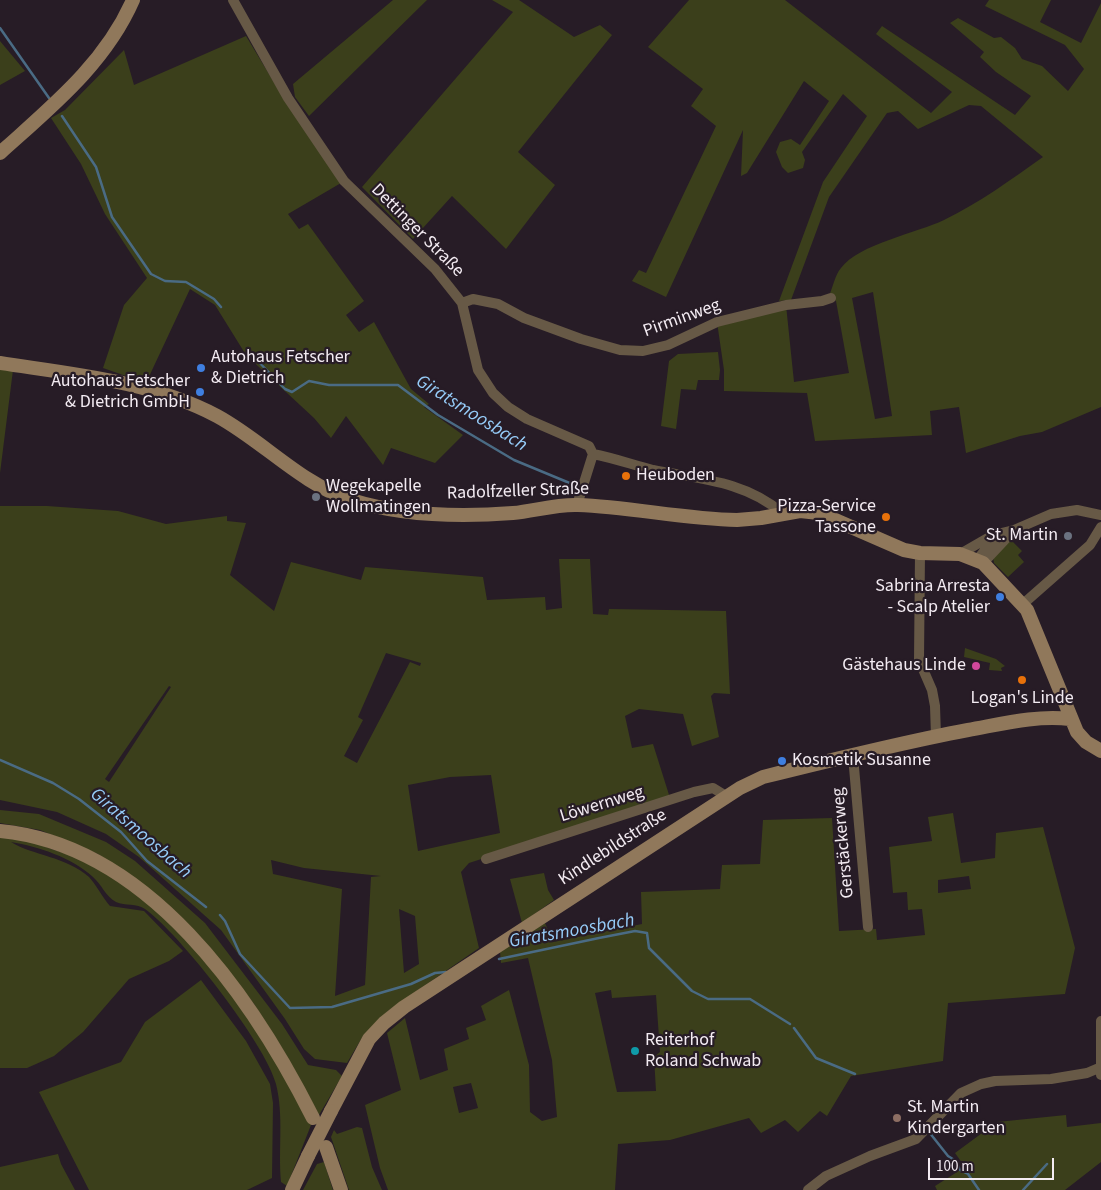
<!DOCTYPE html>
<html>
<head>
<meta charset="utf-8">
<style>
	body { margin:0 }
	#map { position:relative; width:1101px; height:1190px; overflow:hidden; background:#271c26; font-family:"Source Sans 3",sans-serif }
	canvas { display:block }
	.scale { position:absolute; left:928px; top:1158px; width:126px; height:22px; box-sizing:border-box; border:2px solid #f3ebf2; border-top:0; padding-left:6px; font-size:15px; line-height:18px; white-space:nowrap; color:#f3ebf2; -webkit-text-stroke:4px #271c26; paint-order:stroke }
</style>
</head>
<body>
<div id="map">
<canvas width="1101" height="1190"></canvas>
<div class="scale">100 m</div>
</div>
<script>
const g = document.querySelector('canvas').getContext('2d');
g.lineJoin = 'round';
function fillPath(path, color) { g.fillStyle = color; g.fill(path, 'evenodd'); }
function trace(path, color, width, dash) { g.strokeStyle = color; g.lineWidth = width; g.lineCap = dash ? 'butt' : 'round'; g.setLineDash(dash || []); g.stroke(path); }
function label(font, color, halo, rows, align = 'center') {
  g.font = font + ' "Source Sans 3",sans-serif'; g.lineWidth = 4.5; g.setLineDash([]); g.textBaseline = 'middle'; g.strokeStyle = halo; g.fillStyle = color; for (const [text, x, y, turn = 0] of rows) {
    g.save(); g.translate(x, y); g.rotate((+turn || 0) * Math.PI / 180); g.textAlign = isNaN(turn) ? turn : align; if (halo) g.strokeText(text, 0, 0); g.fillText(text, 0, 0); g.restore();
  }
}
fillPath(new Path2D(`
	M393,0H427L309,116L295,97L293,84Z
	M492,0H519L574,37L600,25L612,35L518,152L555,185L506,249L452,196L413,239L362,187L513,12Z
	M689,0H785L931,113L952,92L876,34L882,26L1015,115L1031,96L996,72L980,57L984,52L950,23L958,18L994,38L1001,37L1015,48L1022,59L1042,66L1068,91L1084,69L1065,45L985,6L989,0H1051L1040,22L1081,43L1101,3V407L1042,432L1020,436L966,453L959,407L930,411L932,435L815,441L807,393L724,391V370L717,322L786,305L794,382L849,373L836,301L829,296C833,287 835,275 841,268C859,244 917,233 944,220C979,203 1012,179 1043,157L981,106L969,105L918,129L898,111L887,113L829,197L791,300L779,301L823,182L867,116L843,94L802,152L805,160L803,168L788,173L782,167L776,152L780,142L791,139L800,145L829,101L804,81L747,173L741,176L743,130L666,297L632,281L639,270L646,273L716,126L691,106L703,89L648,47ZM873,292L892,416L875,419L852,298Z
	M246,36L275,84L341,183L288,214L299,229L308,224L364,301L346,315L359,332L374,322L411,389L429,404L424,407L463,435L435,463L391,448L383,465L346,416L331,438L314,418L246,355L215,305L190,289L146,383L103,368L124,305L147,278L105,214L81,164L51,118L65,110L124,50L134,85Z
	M0,41L25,71L0,85Z
	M718,352L720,370L719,380H698L696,390L681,389L676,429L661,426L669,361L678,354Z
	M0,368L13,370L0,473Z
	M0,506H47L118,511L166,524L227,516V521L246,523L230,575L274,611L291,562L361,580L365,567L483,577L487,600L545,597L546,610L562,608L559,559H590L593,614L608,615L609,609L726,611L730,694L714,693L711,696L719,737L692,746L683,714L639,709L625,716L632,748L653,744L670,798L469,863L461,872L479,948L388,1011L363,1036L347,1063L315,1059L304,1049L285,1019L221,930L139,857L106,834L57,812L0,800ZM386,653L421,663L420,666L410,662L357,763L344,756L363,720L358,717ZM169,686L171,687L109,782L105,779ZM491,775L500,833L418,851L408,785L450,777ZM271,860L304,868L381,876L371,877L365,985L335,996L342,889L273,874ZM399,909L415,916L419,964L404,973Z
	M1011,540L1022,551L1018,555L1024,562L1008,577L994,563L993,557Z
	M965,648L996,659L1005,666L1001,668L1002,671L989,670L990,663L964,657Z
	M0,810L39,814L106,842L135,861L205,923L282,1024L308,1065L336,1070L342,1076L319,1115L285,1053L254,1004L235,980L142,885L98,854L40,830L0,823Z
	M953,813L961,863L995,858L996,833L1043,827L1075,948L1065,994L948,1003L943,1061L851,1076L827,1116L820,1111L798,1132L785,1120L761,1133L749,1118L670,1140L618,1144L615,1190H388L380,1168L365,1105L401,1090L387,1033L405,1018L420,1080L448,1070L444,1049L469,1039L466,1028L486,1020L481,1006L509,990L529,1065L530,1112L542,1121L557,1117L552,1060L528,958L501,963L500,952L545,923L553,942L642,924L641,892L720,889L722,865L760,864L763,820L832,818L839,931L876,929L877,940L925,935L922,909L908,910L907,892L893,893L889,847L932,841L928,817ZM969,876L971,889L938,893V880ZM611,990L612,998L656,995L660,1052L654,1057L656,1091L617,1092L595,993ZM471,1083L478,1108L459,1113L453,1087Z
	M0,835C20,836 36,843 54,850C67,854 82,858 93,865C191,923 265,1023 311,1125L287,1186L281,1182C278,1149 284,1116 276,1084C266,1044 179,933 145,909C137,903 125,906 116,902C106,897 102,885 93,877C71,857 39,847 11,842C34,856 65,856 89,877C95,883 103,898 110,906L144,911L183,951L169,961L129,979L83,1032L54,1056L27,1068H0Z
	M544,873L548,890L554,900L522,923L510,879Z
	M201,980L246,1041L270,1084L273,1103L272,1178L247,1190H89L39,1092L121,1062L145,1022Z
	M1066,1115L1067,1127L1101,1123V1162L1065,1190H937L935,1186L965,1167L955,1153L997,1122Z
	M357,1127L362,1128L372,1167L382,1190H349L331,1137L334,1130L337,1134Z
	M58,1154L61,1164L75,1190H0V1167Z
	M324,1162L333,1190H303L317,1164Z`), '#3b3f1b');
trace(new Path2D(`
	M0,28L49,98
	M62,116L96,167L112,217L151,274L165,281L186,282L214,299L221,307
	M251,354L285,389L292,392L309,381L329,385H398L438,415L514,460L572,484
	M0,760L53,783L79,799L121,832L147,861L206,907
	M220,915L225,921L240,954L290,1008L332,1007L411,984L435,973L446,972
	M499,959L599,938L635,931L647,933L649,948L692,991L708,999H750L790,1024
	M794,1028L816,1058L855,1074
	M929,1132L948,1156L956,1161L960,1170L968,1174L979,1190
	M1023,1190L1047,1164`), '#4a6b84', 2.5);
trace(new Path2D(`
	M233,0L288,98L344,181L435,269L462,303L478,370L493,393L508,407L527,419L589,446L593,454L577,505
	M462,303L473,299L498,304L524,318L581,339L620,350L643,351L668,345L717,322L786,305L822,301L831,298
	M593,454C614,458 633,465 653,470C699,479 745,481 782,513
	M920,553L919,660L932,690L935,706L936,736
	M960,554L993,535L1014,530L1051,514L1077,510L1101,515
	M977,560L993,540
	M983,563L1013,531
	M1023,604L1090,545L1101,527
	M853,756L868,927
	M486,859L694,792L713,788L726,796
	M1101,1021V1075
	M808,1190L826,1176L870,1156L916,1139L961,1093L981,1084L995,1081L1051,1079L1087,1073L1101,1067`), '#675946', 10);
trace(new Path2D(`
	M0,153C51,107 105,64 133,0
	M0,363C72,374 151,381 217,416C263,441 301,484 351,500C402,516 460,517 513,513C534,511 557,504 578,505C631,507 684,519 737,520L761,518L800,511L819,513L904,550L920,553L960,554L983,563L1027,610L1077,732L1086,742L1101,751
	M0,831C148,845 252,997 313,1118
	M331,1111L369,1039L384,1023L404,1007L740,788L763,777C831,760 899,743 968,730C1002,724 1036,715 1070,719
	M326,1147L341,1190
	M292,1190L308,1156`), '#90785b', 14);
trace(new Path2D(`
	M308,1156L331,1111`), '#90785b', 14);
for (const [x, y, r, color] of [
	[201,368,5,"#3f7fe0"],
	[200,392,5,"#3f7fe0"],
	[626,476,5,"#e8710a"],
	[316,497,5,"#6b7280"],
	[886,517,5,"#e8710a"],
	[1068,536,5,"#6b7280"],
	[1000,597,5,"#3f7fe0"],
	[976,666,5,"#d1479c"],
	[1022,680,5,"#e8710a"],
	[782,761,5,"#3f7fe0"],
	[635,1051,5,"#0f9aa8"],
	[897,1118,5,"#8d6e63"]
]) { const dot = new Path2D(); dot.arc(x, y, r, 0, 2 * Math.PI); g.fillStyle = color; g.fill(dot); trace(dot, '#271c26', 2); }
label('18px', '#f3ebf2', '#271c26', [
	["Dettinger Straße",417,231,45],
	["Pirminweg",682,319,-20],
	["Radolfzeller Straße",518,492,-2],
	["Löwernweg",602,805,-17],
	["Gerstäckerweg",844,843,-95],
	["Kindlebildstraße",613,848,-33]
]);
label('18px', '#f3ebf2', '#271c26', [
	["Autohaus Fetscher",211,358],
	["& Dietrich",211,379],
	["Autohaus Fetscher",190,382,"right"],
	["& Dietrich GmbH",190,403,"right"],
	["Heuboden",636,476],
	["Wegekapelle",326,487],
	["Wollmatingen",326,508],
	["Pizza-Service",876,507,"right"],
	["Tassone",876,528,"right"],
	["St. Martin",1058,536,"right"],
	["Sabrina Arresta",990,587,"right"],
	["- Scalp Atelier",990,608,"right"],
	["Gästehaus Linde",966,666,"right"],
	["Logan's Linde",1022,699,"center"],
	["Kosmetik Susanne",792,761],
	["Reiterhof",645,1041],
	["Roland Schwab",645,1062],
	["St. Martin",907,1108],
	["Kindergarten",907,1129]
], 'left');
label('italic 19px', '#96ccf9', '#271c26', [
	["Giratsmoosbach",471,414,32],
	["Giratsmoosbach",140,834,41],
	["Giratsmoosbach",572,932,-10]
]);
</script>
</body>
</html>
